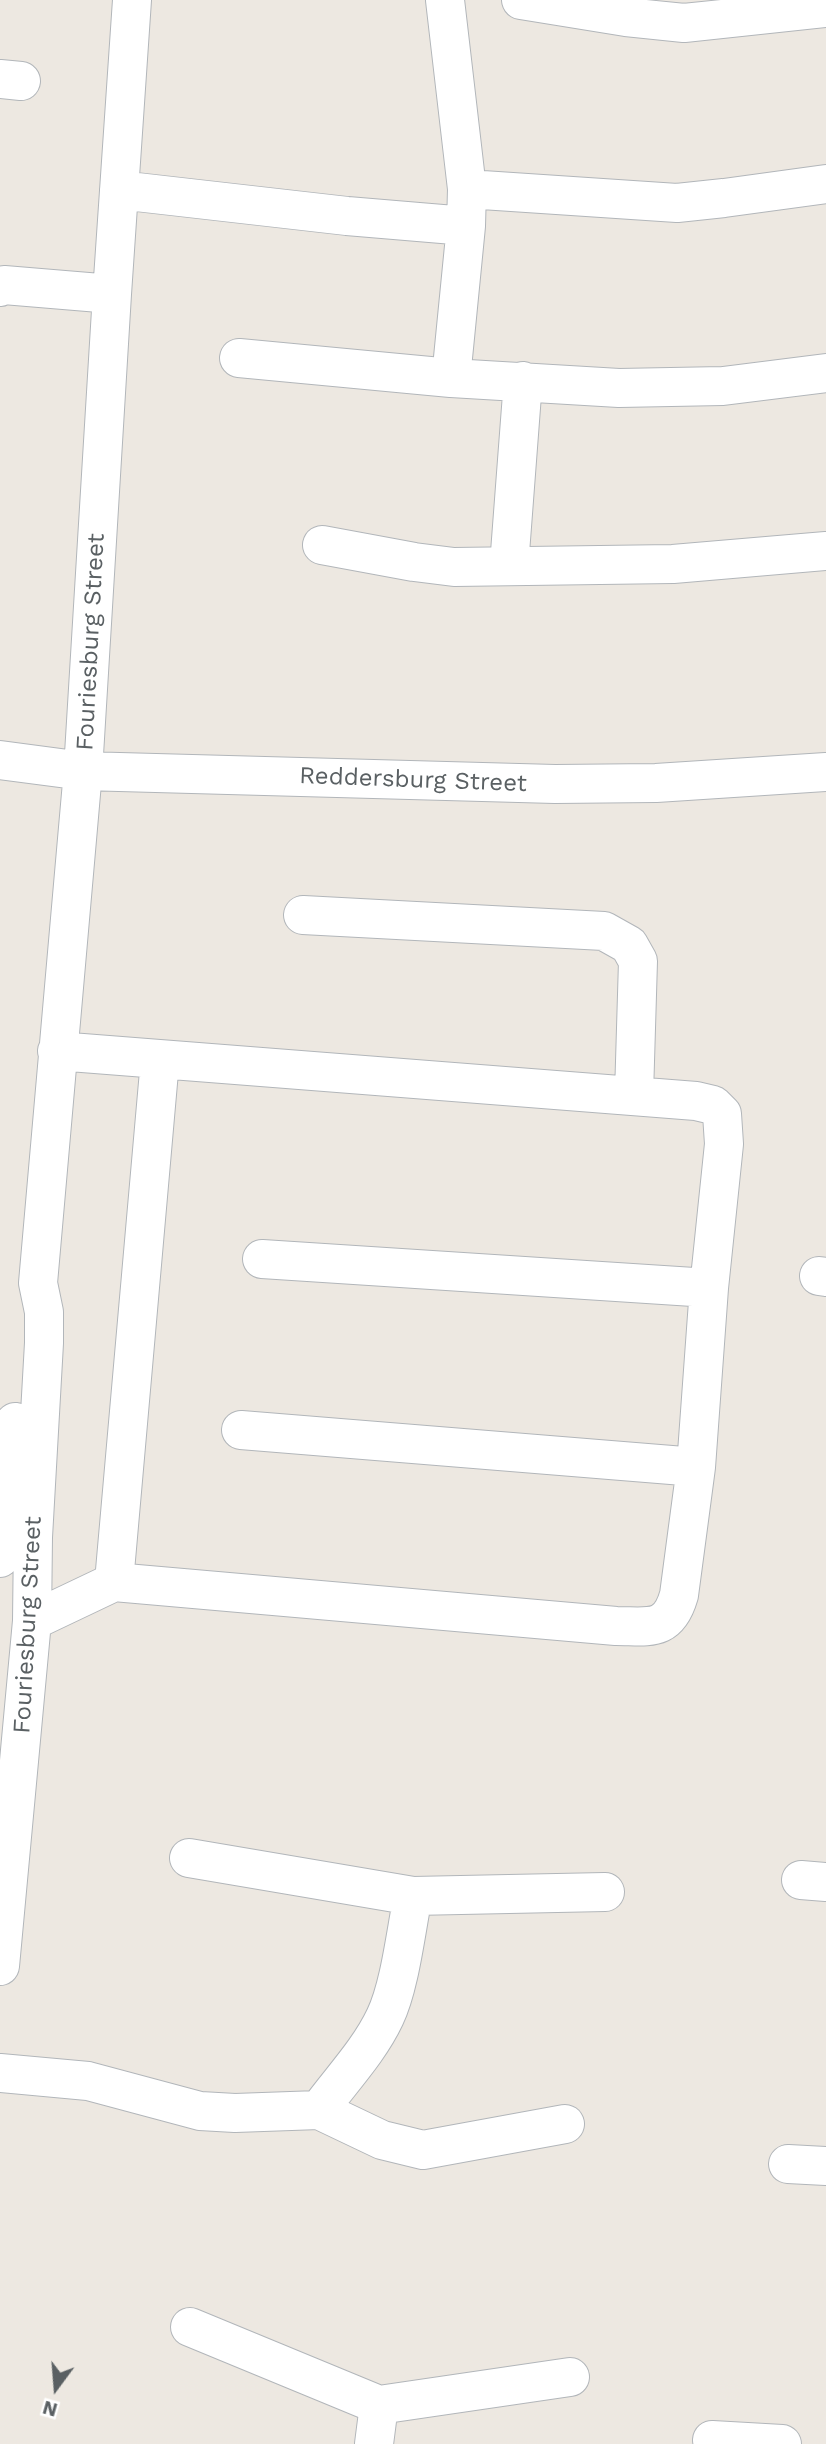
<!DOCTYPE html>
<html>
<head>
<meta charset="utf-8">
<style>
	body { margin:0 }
	#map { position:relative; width:826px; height:2444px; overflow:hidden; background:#ede8e1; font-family:"Work Sans",sans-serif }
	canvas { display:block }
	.north { position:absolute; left:21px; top:2353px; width:70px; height:70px; -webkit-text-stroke:5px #fff; paint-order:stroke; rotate:196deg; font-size:19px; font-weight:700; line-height:28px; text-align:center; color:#5a6063 }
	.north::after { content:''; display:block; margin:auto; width:24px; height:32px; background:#5a6063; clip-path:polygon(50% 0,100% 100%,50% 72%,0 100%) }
</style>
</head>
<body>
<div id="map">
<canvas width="826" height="2444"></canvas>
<div class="north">N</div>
</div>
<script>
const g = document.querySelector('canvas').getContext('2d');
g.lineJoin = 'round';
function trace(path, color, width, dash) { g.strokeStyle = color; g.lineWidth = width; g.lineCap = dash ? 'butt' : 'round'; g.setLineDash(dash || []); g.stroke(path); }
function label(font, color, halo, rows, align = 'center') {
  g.font = font + ' "Work Sans",sans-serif'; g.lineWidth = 7; g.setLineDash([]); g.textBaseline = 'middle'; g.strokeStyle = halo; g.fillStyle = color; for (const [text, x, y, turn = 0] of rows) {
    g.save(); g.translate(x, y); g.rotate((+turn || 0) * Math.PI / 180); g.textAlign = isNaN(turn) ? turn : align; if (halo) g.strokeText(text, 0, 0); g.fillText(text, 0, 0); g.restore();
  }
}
const minor = new Path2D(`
	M445,0L467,189L466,226L451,378
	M521,0L626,17L684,23L826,8
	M0,79L21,81
	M467,189L677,203L724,198L826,184
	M119,190L347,216L466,226
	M0,287L4,285L112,294
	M239,358L451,378L619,388L723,386L826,373
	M322,545L414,562L454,567L673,564L826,551
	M509,566L523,381
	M0,760L83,771L555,784L656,783L826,772
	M303,915L604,931L629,945L638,961L634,1095
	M262,1259L709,1288
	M819,1276L826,1277
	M241,1430L696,1467
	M0,1558L15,1422
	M114,1582L160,1060
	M32,1621L114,1582L616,1626C649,1626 668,1633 679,1595L696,1467L709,1288L724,1144L722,1114L713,1105L696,1101L57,1051
	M189,1858L413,1896L605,1892
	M801,1880L826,1882
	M0,1966L32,1621L33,1537L44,1343V1312L38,1283L83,771L112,294L132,0
	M0,2073L88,2081L200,2111L235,2113L319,2110C341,2080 369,2051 385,2017C400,1986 406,1930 413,1896
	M319,2110L382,2140L423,2150L565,2124
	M788,2164L826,2166
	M190,2327L379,2405L570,2377
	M712,2440L782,2444
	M374,2444L379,2405`);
trace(minor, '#b2b6ba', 40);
trace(minor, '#fff', 38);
label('24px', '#5a6063', '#fff', [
	["Fouriesburg Street",91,642,-87],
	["Reddersburg Street",413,780,2],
	["Fouriesburg Street",28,1625,-87]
]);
</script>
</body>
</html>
